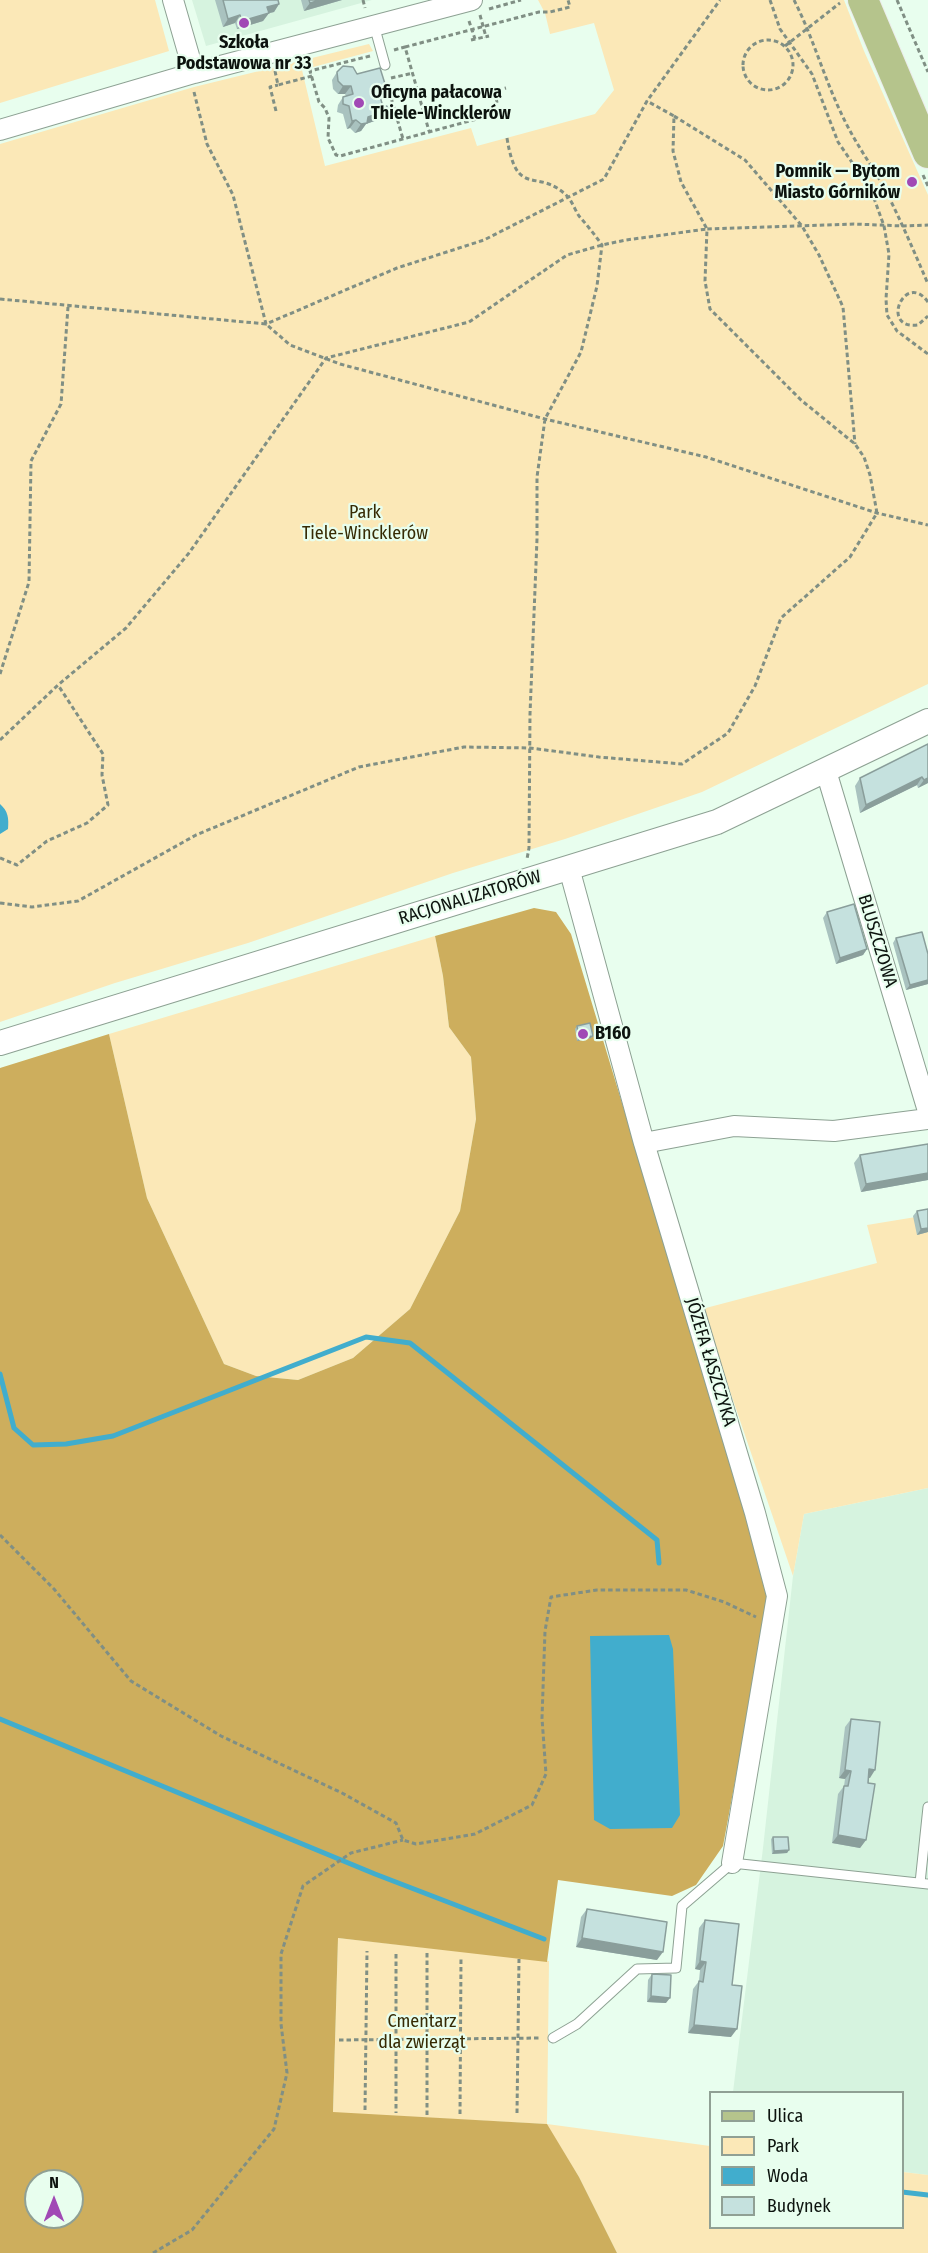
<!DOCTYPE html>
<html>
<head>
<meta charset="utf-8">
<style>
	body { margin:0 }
	#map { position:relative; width:928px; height:2253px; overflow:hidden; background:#e8feee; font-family:"Fira Sans Condensed",sans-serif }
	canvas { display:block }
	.legend { position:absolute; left:709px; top:2091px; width:195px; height:138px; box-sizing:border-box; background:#e8feee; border:2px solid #90a094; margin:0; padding:8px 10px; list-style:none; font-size:18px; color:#0c130e }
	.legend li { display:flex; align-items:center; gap:12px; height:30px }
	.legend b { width:30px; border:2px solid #90a094 }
	.north { position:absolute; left:24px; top:2169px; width:60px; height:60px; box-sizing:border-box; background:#e8feee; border:2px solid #90a094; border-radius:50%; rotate:0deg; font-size:16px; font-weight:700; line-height:24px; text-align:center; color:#0c130e }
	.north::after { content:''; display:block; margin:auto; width:21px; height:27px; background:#a149b5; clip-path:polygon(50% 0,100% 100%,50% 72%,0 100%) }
</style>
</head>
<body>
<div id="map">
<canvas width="928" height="2253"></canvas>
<ul class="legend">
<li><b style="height:8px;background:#b5c48c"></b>Ulica</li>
<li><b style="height:16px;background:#fbe8b7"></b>Park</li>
<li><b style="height:16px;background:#41adcd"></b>Woda</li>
<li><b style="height:16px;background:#c5e1de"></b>Budynek</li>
</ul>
<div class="north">N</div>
</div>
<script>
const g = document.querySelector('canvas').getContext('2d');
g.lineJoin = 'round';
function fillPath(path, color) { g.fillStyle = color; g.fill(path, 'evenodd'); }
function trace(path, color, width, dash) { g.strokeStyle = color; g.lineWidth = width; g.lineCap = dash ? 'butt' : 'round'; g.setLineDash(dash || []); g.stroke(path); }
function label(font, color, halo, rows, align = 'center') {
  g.font = font + ' "Fira Sans Condensed",sans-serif'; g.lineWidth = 4.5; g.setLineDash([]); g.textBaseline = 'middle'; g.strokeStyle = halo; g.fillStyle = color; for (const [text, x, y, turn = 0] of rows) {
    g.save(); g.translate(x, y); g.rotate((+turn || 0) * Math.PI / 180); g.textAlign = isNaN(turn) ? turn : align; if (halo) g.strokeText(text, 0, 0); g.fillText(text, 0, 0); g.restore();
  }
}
fillPath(new Path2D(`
	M192,0H372L206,46Z
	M928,1488V2175L903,2172L902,2092H733L763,1848L793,1576L804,1514Z`), '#d6f3df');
fillPath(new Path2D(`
	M0,0H155L169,51L0,103Z
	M538,0H844L864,51L928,195V684L702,792L565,839L453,873L248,943L115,983L0,1022V144L194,87L369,44L373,51L302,70L325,166L471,128L477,146L595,114L614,90L594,23L550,34L545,13Z
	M435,936L443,976L449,1027L471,1057L476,1119L460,1211L410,1309L353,1358L298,1380L256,1376L224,1364L147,1198L109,1034Z
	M928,1215V1488L804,1514L793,1576L702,1309L877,1263L867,1225Z
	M338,1938L549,1961L547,2124L710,2146V2228H902L903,2172L928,2175V2253H617L579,2177L546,2124L333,2113Z`), '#fbe8b7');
fillPath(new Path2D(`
	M534,908L556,912L571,934L766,1580L769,1599L723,1846L696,1885L672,1896L558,1880L547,1962L338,1938L333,2112L547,2124L579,2177L617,2253H0V1068L109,1034L147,1198L224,1364L256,1376L298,1380L353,1358L410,1309L460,1211L476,1119L471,1057L449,1027L443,976L435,936ZM36,2181H72V2217H36Z`), '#cdae5d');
fillPath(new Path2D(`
	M0,804C8,811 9,818 8,829L0,834Z
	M669,1635L673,1649L680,1815L672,1828L610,1829L594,1820L590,1636Z`), '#41adcd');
trace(new Path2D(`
	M0,1374L14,1428L33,1445L66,1444L113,1436L366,1337L410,1343L657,1540L659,1563
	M0,1719L375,1874L544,1939
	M902,2192L928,2195`), '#41adcd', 5);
const service = new Path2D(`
	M374,25L385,65
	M920,1883L928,1807
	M553,2038L577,2024L637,1969L676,1968L682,1906L732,1863L928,1884`);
const minor = new Path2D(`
	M173,0L194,73
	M0,130L194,73L472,0
	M826,771L928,1111
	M569,868L644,1143L755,1513L777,1596L732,1863
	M644,1143L734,1126L834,1131L928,1119`);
const tertiary = new Path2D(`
	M0,1043L717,822L928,721`);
const primary = new Path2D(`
	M863,0L928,153`);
trace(service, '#8da193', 11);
trace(minor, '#8da193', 22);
trace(tertiary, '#8da193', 26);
trace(primary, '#ececec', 32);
trace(new Path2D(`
	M363,0L365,8
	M770,0L780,29L812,74L838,142L869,187L875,201L884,226L889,254L886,299L887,315L897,331L928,354
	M794,0C813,37 824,78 842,115C854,141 870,163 884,187C900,219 914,251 928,284
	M897,0L928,72
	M489,9L521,0
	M480,15L486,37
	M469,21L475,39
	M743 65a25 25 0 1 1 50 0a25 25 0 1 1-50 0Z
	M471,40L489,36
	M785,46L840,3
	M405,47L539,12H550L570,7L568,0
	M394,50L405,47L429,131
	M370,56L310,71L319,102L325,108L329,118L328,138L336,155L340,156L488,116
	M275,71L278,85L312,76
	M391,78L413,73
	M382,91L383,95L390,94L403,139
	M495,91L497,103
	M194,92L207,144L233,195L266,324L397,268L484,240L604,179L647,101L720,0
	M483,94L506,88
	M276,111L270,87L278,85
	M674,116L745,160L802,226L819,255L843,307L855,444
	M507,138C517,201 537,166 567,196C572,201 575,210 579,216C587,225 595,235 602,245L597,286L581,352L545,419L537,477V539L530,714L529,848L527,859
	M923,175L928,186
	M0,299L266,324L290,345L340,364L545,419L706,457L877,513L928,525
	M928,302C905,270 879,330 918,325L928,316
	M0,674L29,582L31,461L61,404L68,307
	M0,740L58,685L126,628L189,553L326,358L469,322L567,255L602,245L626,240L707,229L681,182L673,151L674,116L647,101
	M0,858L17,865L47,841L87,823L108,805L102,775L103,754L58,685
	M0,903L32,907L78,901L196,835L359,767L464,747L530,748L599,757L682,764L728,733L755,686L781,618L850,557L877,513L870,475L864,457L855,444L801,400L710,309L705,281L707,229L854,224L903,226L928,225
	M0,1535L54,1589L131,1681L221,1736L342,1793L396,1823L403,1840L416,1844L475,1834L532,1805L546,1774L542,1718L545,1631L551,1597L597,1590H686L724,1602L756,1617
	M396,1954V2113
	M339,2040L541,2038
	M365,2110L367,1951
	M517,2113L519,1959
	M460,2114L461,1957
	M427,2115V1953
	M153,2253L192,2230L274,2129L287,2073L281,2024V1954L303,1886L351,1853L403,1840`), '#808f84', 3, [4.5, 3]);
trace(service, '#fff', 9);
trace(minor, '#fff', 20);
trace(tertiary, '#fff', 24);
trace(primary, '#b5c48c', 30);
fillPath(new Path2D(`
	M215,0H278L279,4L274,12L269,13L263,21L237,29L235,23L223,27Z
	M301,0H342L304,11Z
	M337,72L357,74L380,95L383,118L366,124L361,131L355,133L350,128L347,129L343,114L337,112L338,105L343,97L346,96L345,94H338L333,89L332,80Z
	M928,744V783L918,788L917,785L860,813L855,786L860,778Z
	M827,912L867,949L863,955L836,964L823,918Z
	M896,938L928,954V984L906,990L893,943Z
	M577,1026L593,1036L591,1038L577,1041L575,1029Z
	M928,1144V1180L861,1192L854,1163L860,1155Z
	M928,1209V1232L917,1235L913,1216L917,1211Z
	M851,1719L870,1778H869L866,1840L860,1848L832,1843L838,1794L844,1786L845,1779L839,1778L845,1727Z
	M773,1837L789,1850L787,1853L772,1854L771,1839Z
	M587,1909L657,1960L576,1947L581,1917Z
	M705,1920L732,1985L731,2037L688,2033L693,1989L699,1981L700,1970L695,1969L699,1928Z
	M652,1974L666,2003L647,2002L648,1980Z`), '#a9c2bf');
fillPath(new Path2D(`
	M320,0H342L304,11L310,3Z
	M279,4L274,12L261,15L267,7Z
	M269,13L263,21L237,29L242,21Z
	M240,15L235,23L223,27L228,19Z
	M343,86H351L345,94H338Z
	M386,87L380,95L372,97L378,89Z
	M389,110L383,118L366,124L361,131L355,133L361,124L368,117Z
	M356,120L350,128L347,129L352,121Z
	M922,777L917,785L860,813L866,805Z
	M928,778V783L918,788L924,780Z
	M867,949L863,955L836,964L840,958Z
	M928,980V984L906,990L910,985Z
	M593,1036L591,1038L577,1041L579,1038Z
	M928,1173V1180L861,1192L866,1184Z
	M928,1228V1232L917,1235L921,1229Z
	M869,1769L875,1770L870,1778L864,1777Z
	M845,1770L851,1771L845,1779L839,1778Z
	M838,1835L866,1840L860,1848L832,1843Z
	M789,1850L787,1853L772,1854L774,1851Z
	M582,1938L663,1952L657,1960L576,1947Z
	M700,1961L706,1962L700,1970L695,1969Z
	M651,1996L670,1998L666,2003L647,2002Z
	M694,2025L737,2029L731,2037L688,2033Z`), '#8a9e9b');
const building = new Path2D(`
	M223,0H278L279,4L267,7L269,13L242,21L240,15L228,19Z
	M309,0H320L310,3Z
	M343,66L353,67L357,74L380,68L386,87L378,89L383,107L387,106L389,110L368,117L367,123L361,124L356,120L352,121L349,106L343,104V97L353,94L351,86H343L338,81L337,72Z
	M928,744V778L924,780L922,777L866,805L860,778Z
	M854,904L867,949L840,958L827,912Z
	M922,932L928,954V980L910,985L896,938Z
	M590,1023L593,1036L579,1038L577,1026Z
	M928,1144V1173L866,1184L860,1155Z
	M928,1209V1228L921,1229L917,1211Z
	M851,1719L880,1722L875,1770L869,1769L868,1783L875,1784L866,1840L838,1835L844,1786H848L851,1771L845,1770Z
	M773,1837H788L789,1850L774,1851Z
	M587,1909L667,1922L663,1952L582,1938Z
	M705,1920L739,1924L732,1985L742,1986L737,2029L694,2025L699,1981L703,1982L706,1962L700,1961Z
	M652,1974L671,1975L670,1998L651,1996Z`);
fillPath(building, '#c5e1de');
trace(building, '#8a9e9b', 1.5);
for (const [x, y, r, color] of [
	[244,23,6,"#a149b5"],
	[359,103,6,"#a149b5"],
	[912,182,6,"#a149b5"],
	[583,1034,6,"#a149b5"]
]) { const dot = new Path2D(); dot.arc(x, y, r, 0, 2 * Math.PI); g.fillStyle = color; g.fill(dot); trace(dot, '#e8feee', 2); }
label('bold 18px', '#0c130e', '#e8feee', [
	["Szkoła",244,43,"center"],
	["Podstawowa nr 33",244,64,"center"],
	["Oficyna pałacowa",371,93],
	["Thiele-Wincklerów",371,114],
	["Pomnik — Bytom",900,172,"right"],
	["Miasto Górników",900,193,"right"],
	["B160",595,1034]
], 'left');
label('18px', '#362a04', '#e8feee', [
	["Park",365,513],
	["Tiele-Wincklerów",365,534],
	["Cmentarz",422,2022],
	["dla zwierząt",422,2043]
]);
label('18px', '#0c130e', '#e8feee', [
	["RACJONALIZATORÓW",470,898,-17],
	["BLUSZCZOWA",877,941,73],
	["JÓZEFA ŁASZCZYKA",710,1362,73]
]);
</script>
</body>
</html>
